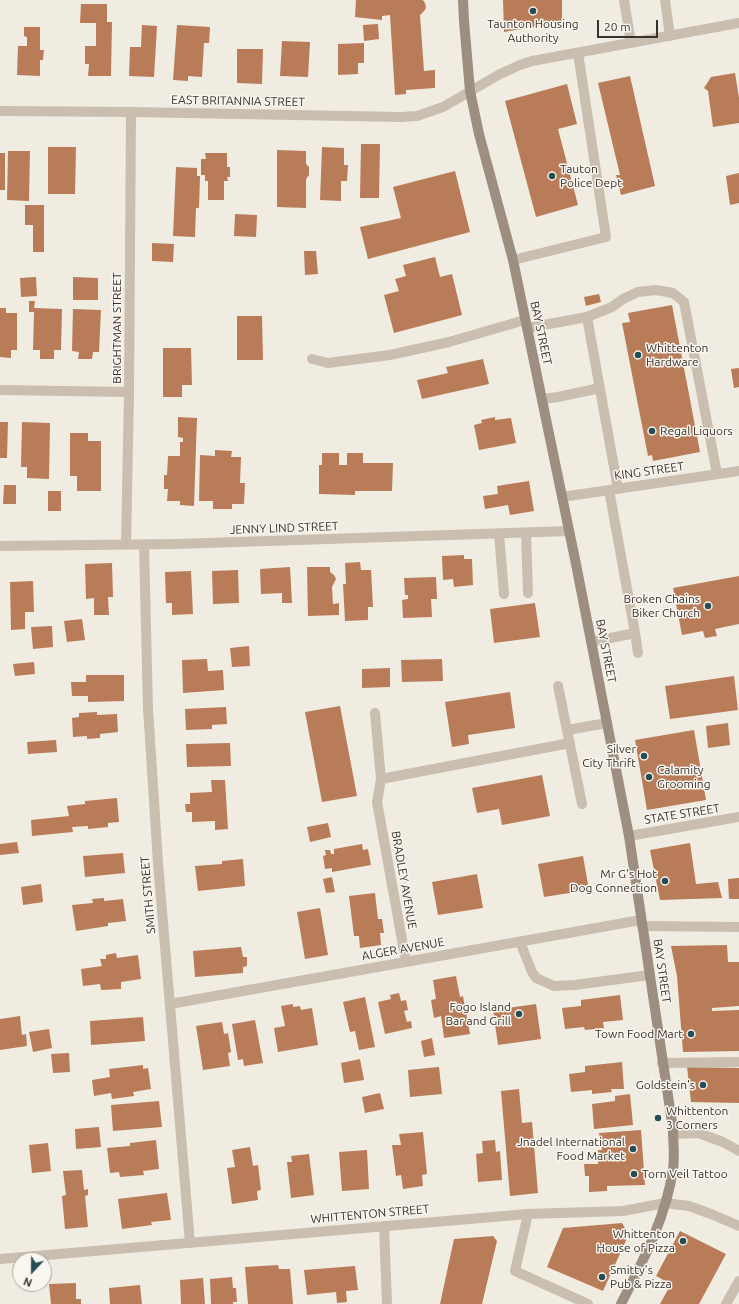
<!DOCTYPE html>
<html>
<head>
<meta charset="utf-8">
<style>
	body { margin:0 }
	#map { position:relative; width:739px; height:1304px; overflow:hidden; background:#f1ece2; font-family:Ubuntu,sans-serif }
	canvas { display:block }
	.north { position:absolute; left:12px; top:1252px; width:40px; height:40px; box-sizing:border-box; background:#f9f6ef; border:1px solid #aca8a1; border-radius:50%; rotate:202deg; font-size:11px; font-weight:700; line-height:16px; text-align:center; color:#39322c }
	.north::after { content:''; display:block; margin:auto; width:14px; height:18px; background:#264d56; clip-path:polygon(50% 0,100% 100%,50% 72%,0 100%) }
	.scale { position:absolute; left:597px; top:20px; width:61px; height:18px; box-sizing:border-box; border:2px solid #39322c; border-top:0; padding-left:5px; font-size:12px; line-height:14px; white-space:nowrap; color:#39322c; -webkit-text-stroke:3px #f9f6ef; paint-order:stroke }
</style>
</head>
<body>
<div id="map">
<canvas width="739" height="1304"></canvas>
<div class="north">N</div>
<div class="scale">20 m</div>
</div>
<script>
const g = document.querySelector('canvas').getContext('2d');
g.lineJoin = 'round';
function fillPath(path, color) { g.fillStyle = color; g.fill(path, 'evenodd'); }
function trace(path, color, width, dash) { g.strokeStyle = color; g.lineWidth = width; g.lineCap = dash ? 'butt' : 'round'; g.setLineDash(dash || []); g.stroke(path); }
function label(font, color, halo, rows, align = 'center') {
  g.font = font + ' Ubuntu,sans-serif'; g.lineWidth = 3; g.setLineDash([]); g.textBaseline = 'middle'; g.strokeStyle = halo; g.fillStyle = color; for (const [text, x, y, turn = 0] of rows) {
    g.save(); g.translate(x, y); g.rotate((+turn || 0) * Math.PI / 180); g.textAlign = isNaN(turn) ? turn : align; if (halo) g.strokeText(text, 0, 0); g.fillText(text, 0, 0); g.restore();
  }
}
fillPath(new Path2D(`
	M356,0H422L424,1L426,6L425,10L420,15L424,71L435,70V88L406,90V94L395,95L390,15L382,16V20L355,17Z
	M503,0H562V22L504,32Z
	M81,4H107V22H112L111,76H88L89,64H85V46H96V23H80Z
	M378,24L379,39L364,41L363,25Z
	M142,25L157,26L154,77L129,76L130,47H141Z
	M177,25L210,27L209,43H204L202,77L188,76V81L173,80Z
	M24,27H40V50H44L43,60H40V76L17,75L18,46H27V37L24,36Z
	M282,41L310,42L308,77L280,76Z
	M364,43V63H358V74L338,75V44Z
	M237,49H263L262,84L237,83Z
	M735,73L739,98V123L713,127L708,91L704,88L711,77Z
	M630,76L655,186L621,195L616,175H620L598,83Z
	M567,84L577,124L558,129L578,205L536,217L505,101Z
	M361,144H380L379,198H360Z
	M48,147H76L75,194H48Z
	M322,147L344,148V165H348L347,181H341V201L320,200Z
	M277,150L306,151V164L309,167V175L306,179V208L277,207Z
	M8,151H30L29,201L7,200Z
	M0,153H5V190H0Z
	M205,153H227V167H230V177H227L228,181H224V200H208V181H205V175H201V159H206Z
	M176,167L197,168V176H200L199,208H196L195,237L173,236Z
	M455,171L470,232L368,259L360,227L401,218L393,187Z
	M739,173V203L730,205L726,176Z
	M25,205H44V252H33V225H25Z
	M235,214L257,215L256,237L234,236Z
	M152,243L174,244L173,262L152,261Z
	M304,251H316L318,274L305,275Z
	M435,257L440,277L452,274L462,315L394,333L384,295L399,291L395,279L406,276L403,265Z
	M36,277L37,296L21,297L20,278Z
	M73,277L98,278V300H73Z
	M599,294L601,302L586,306L584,297Z
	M29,301H35L34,308L62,309L61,350H54V359H40V350H33L34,312H29Z
	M672,305L700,452L653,461L652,455L648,456L622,323L630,322L628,313Z
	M0,308H6V313H17V350H11V358L0,357Z
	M73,309L101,310L99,352H93L92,359H78L79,352L72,351Z
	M237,316H262L263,360H237Z
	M163,348H191L192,385H182V397H163Z
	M483,359L489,384L422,399L417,380L448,373L446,367Z
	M739,368V387L734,388L731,369Z
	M178,417L197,418L194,506L180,505V501H167L168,489H164V475H167L168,456H180V442H183V438L178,437Z
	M495,417V420L511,418L516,443L479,450L474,425L482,423L481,420Z
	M0,422H8L7,458H0Z
	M22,422L50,423L49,479L27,478V467H21Z
	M70,433H88V441H101V491H77V476H70Z
	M215,450L232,451L231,457H241L240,483H245L244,504H232V509H213V501H199L200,455L215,456Z
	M322,453H339V465H347V453H363V463H393L392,491H355V495L319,494V465H322Z
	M529,481L534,511L510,515L508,505L485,509L483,496L498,494L497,486Z
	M4,485H16V504H3Z
	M48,491H61V511H48Z
	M464,555V559H472L473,585L454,587L453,579L443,580L442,556Z
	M360,562L361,570H371L373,607H368V620L345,621L343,584H346L345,563Z
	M112,563L113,597H108L109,615H94V598L86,599L85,564Z
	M290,567L292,603H282V593L261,594L260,569Z
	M307,567H330V572L334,575L336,579L332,587L333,604L339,603V615L308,616Z
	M238,570L239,603L213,604L212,571Z
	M191,571L193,614L172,615V603H166L165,572Z
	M739,576V624L715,629L717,636L705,638L703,631L682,635L673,588Z
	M436,577L437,599H431L432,617L403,618L402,600L408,599V595H405L404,578Z
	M33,581L34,612H25V629L11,630L10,582Z
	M535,603L540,637L494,643L490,609Z
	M82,619L85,640L67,642L64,621Z
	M52,626L53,647L33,649L31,627Z
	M249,646L250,666L232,667L230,648Z
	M207,659L208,671L223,670L224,690L183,693L182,660Z
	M442,659L443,681L402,682L401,660Z
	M34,662L35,674L15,676L13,664Z
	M390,668V687L362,688V669Z
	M86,675H124V701L88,702V696H72L71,682H86Z
	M734,676L738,710L670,719L665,686Z
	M510,692L515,728L468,735L469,744L452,747L445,702Z
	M340,706L357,796L322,802L305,712Z
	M226,707L227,724L212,725V729L186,730L185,709Z
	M97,712V715L117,714L118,732L100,734V738L87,739V736L73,737L72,718L79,717V713Z
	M728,723L730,745L708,748L706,726Z
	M694,730L706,800L647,810L635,740Z
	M56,740L57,752L28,754L27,742Z
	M230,743L231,766L187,767L186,744Z
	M542,775L550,816L502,825L499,809L477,813L472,788Z
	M211,780H225L228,829L215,830V821L192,822V812H186L185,804H190V793L212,792Z
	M117,798L119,822L108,823V827L88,829V826L72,827L73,832L32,836L31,820L69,816L67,806L85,804V801Z
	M328,823L331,837L310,842L307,827Z
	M17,842L19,853L0,855V844Z
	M690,843L696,884L718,882L722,898L660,900L650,850Z
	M362,844L363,850L368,849L371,865L332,872V868L325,869L323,856L326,855L325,850H330L331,854H334V849Z
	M123,853L125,873L85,877L83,856Z
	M583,856L589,890L544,897L538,864Z
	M243,859L245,886L198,891L195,866L222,864V861Z
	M477,874L483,908L438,915L432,882Z
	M332,877L335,892L326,893L323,879Z
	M739,878V899H729L728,879Z
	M41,884L43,902L23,905L21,887Z
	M375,893L378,919H382L384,933H380L381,945L360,948L359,936H354L349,896Z
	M104,898V901L123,899L126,921L108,923V926L76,931L72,905L93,903L92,899Z
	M320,908L328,955L305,959L297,912Z
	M727,945L728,962H739V1006L712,1008V1011L739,1010V1051L683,1052L677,976L671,946Z
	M241,947L243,957H247V966L243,967V973L195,977L193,951Z
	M116,953L117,958L138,955L141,979L121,982V989L101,990L100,984L83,986L81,969L102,966L100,959H106V955Z
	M456,976L460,997L463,996L470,1034L444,1038L441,1016L434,1018L431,1000L436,999L433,980Z
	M399,993L401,1001L406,1000L408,1010L404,1011L407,1022L411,1021L412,1028L385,1034L378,1002L391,999L390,995Z
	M620,995L623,1020L603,1022L604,1028L585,1030L584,1027L565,1029L562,1008L581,1006V1000Z
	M365,997L375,1047L359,1050L355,1031L350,1032L343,1002Z
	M293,1004V1007L300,1006L301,1010L312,1008L318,1045L278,1052L274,1028L285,1026L281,1006Z
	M536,1004L541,1039L498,1045L493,1010Z
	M20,1016L22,1035L26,1034L27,1046L0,1050V1019Z
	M143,1017L145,1041L91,1045L90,1021Z
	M255,1020L263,1063L244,1066L243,1059L238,1060L232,1024Z
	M222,1022L224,1034L228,1033L231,1052L228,1053L230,1066L203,1070L196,1026Z
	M49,1029L52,1048L33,1052L29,1032Z
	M432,1038L435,1055L424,1057L421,1041Z
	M69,1053L70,1072L53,1073L51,1054Z
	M360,1059L364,1080L344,1083L341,1063Z
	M622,1062L624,1089H611L612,1092L592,1094V1090L571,1092L569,1074L585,1072V1066Z
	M143,1065V1069L148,1068L151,1089L133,1092L134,1096L112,1099L111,1093L94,1096L92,1080L110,1077L109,1069Z
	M439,1067L442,1094L410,1097L408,1070Z
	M687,1067L739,1068V1103L691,1102Z
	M519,1089L522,1123L532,1122L538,1193L510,1196L501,1091Z
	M380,1093L384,1109L365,1113L362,1097Z
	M630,1094L633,1125L594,1129L592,1104L615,1101V1096Z
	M159,1101L162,1127L113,1131L111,1105Z
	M99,1127L101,1147L76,1149L75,1129Z
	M641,1130L645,1185L607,1186V1191L589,1192V1176H585L584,1164H598V1150H602L599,1133Z
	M423,1132L427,1174L422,1175L423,1186L403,1189L401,1175L396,1176L392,1145H401L399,1134Z
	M156,1140L159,1169L143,1171L144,1175L120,1177L119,1172L110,1173L107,1148L130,1146V1143Z
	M495,1140L496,1152L500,1151L502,1180L478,1182L476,1154L483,1153L482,1141Z
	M48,1143L51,1171L32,1173L29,1145Z
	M250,1147L253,1166L258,1165L261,1190L257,1191L258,1200L232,1204L227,1168L235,1167L232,1150Z
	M367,1150L369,1189L342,1191L339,1152Z
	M309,1154L314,1195L291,1198L287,1162H292L291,1156Z
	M82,1170L84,1190L88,1189V1195L85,1196L88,1227L65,1229L62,1196L66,1195L63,1171Z
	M167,1193L171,1220L151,1222L152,1225L122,1229L118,1199Z
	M622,1223L629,1234L603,1291L547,1267L563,1228Z
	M680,1231L726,1254L699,1304H660L671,1284L656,1276Z
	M493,1236L497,1241L482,1304H440L454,1239Z
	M278,1265L279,1269H290L293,1304H248L245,1267Z
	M355,1266L358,1290L346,1291L347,1302L337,1303L336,1292L307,1295L304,1270Z
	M232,1277L233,1288H236L237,1302H233V1304H211L210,1279Z
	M203,1278L205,1304H181L180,1280Z
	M76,1283V1299H81V1304H51L49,1284Z
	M140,1285L142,1304H110L109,1288Z`), '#b97c59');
trace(new Path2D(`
	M624,0L631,43
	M665,0L670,36
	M513,260L606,237L578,53
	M587,317L612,307L623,299L638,292L656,290L673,293L684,302L717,474
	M527,328L587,317L618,489
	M312,359L328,363L390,355L449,342L525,320
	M542,399L558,397L600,388
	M526,533L528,593
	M499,534L504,594
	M635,633L638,653
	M591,642L635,633L609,490
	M558,686L582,804
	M375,713L381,779L377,802
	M567,730L607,723
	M381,779L570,743
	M642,926L739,927
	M520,942L532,972L536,978L554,986L575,985L649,975
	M673,1134L698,1133L723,1142L739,1151
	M528,1214L515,1271L588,1304
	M384,1226L387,1304
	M726,1304L739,1281`), '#c9beaf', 10);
trace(new Path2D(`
	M0,390L129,392
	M562,497L739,471
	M126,545L129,392L131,112
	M144,545L148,708L158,863L190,1243
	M0,546L177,544L569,531
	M377,802L406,962
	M629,836L739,817
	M170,1004L641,920
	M662,1063L739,1062
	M0,1259L528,1214L623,1211L665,1203L689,1206L711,1214L739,1226`), '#c9beaf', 10);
trace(new Path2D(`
	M0,111L131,112L401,117L417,116L443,107L500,74L520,65L532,61L739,23`), '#c9beaf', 10);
trace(new Path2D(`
	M463,0L464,21L470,91L479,134L513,260L576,564L629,836L673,1129C673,1142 675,1156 673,1169C666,1218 643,1261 621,1304`), '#9c8e80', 10);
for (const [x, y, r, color] of [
	[533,11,4,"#264d56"],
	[552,176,4,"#264d56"],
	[638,355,4,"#264d56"],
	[652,431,4,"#264d56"],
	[708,606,4,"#264d56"],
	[644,756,4,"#264d56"],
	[649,777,4,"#264d56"],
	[665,881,4,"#264d56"],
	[519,1014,4,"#264d56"],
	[691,1034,4,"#264d56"],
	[703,1085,4,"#264d56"],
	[658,1118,4,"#264d56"],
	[633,1149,4,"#264d56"],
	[634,1174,4,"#264d56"],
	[683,1241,4,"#264d56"],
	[602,1277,4,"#264d56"]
]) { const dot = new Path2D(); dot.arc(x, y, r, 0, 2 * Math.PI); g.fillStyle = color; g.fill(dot); trace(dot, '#f9f6ef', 1.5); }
label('12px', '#39322c', '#f9f6ef', [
	["Taunton Housing",533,24,"center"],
	["Authority",533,38,"center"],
	["Tauton",560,169,"left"],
	["Police Dept",560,183,"left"],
	["Whittenton",646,348,"left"],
	["Hardware",646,362,"left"],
	["Regal Liquors",660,431,"left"],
	["Broken Chains",700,599],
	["Biker Church",700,613],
	["Silver",636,749],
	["City Thrift",636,763],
	["Calamity",657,770,"left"],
	["Grooming",657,784,"left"],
	["Mr G's Hot",657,874],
	["Dog Connection",657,888],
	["Fogo Island",511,1007],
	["Bar and Grill",511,1021],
	["Town Food Mart",683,1034],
	["Goldstein's",695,1085],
	["Whittenton",666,1111,"left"],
	["3 Corners",666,1125,"left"],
	["Jnadel International",625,1142],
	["Food Market",625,1156],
	["Torn Veil Tattoo",642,1174,"left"],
	["Whittenton",675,1234],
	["House of Pizza",675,1248],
	["Smitty's",610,1270,"left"],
	["Pub & Pizza",610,1284,"left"]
], 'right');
label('12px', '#39322c', '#f9f6ef', [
	["EAST BRITANNIA STREET",238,101,1],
	["BRIGHTMAN STREET",117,328,-90],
	["BAY STREET",541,333,78],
	["KING STREET",649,471,-8],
	["JENNY LIND STREET",284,528,-2],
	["BAY STREET",606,651,79],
	["STATE STREET",682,814,-9],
	["BRADLEY AVENUE",404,880,80],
	["SMITH STREET",148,895,-95],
	["ALGER AVENUE",403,949,-10],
	["BAY STREET",662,971,82],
	["WHITTENTON STREET",370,1214,-5]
]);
</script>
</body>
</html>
